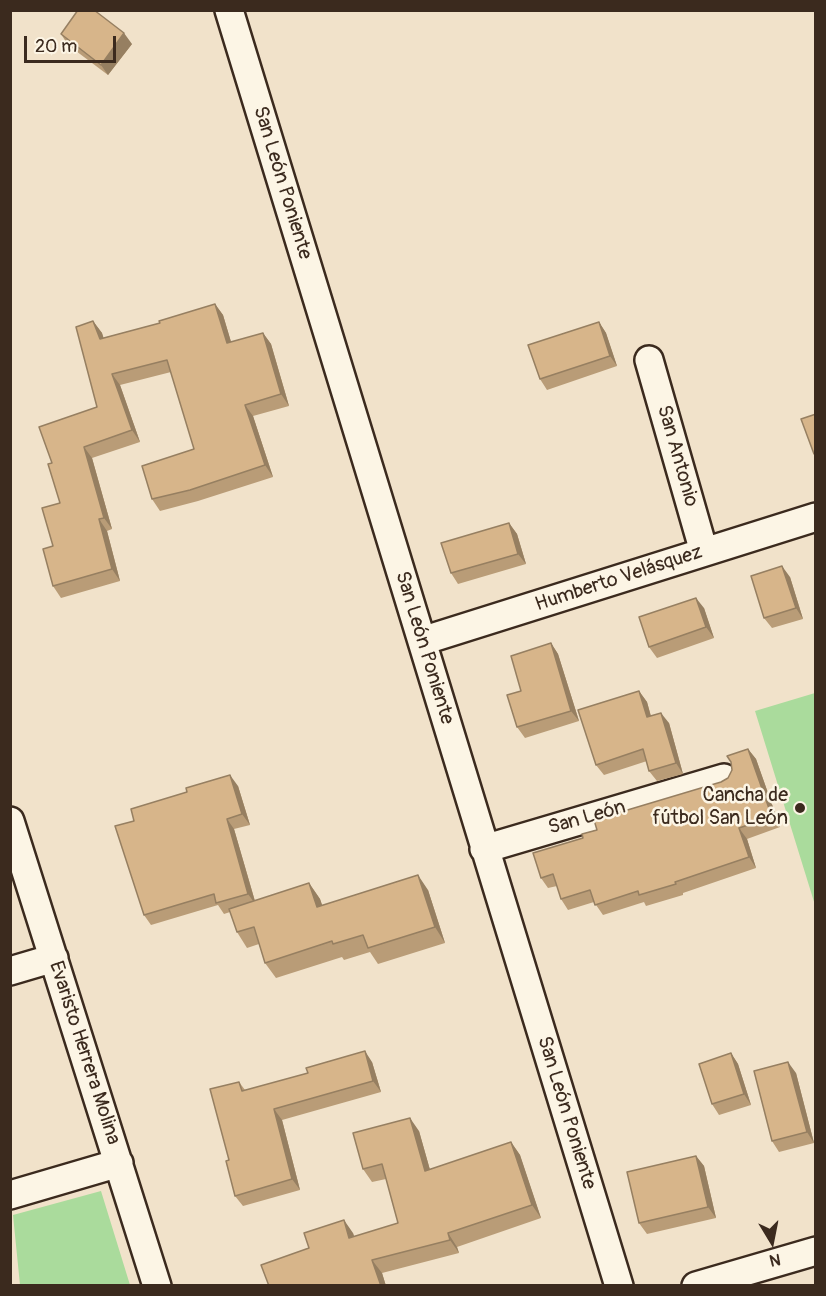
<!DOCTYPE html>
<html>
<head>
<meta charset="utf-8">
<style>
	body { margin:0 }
	#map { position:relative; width:826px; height:1296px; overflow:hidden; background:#f1e2ca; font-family:Pangolin,sans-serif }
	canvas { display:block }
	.frame { position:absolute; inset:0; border:12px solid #3b2a1e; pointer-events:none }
	.north { position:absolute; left:742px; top:1212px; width:60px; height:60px; -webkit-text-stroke:4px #fcf5e5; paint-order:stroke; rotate:170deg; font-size:16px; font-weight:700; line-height:24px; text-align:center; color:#3b2a1e }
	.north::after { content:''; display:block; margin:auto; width:21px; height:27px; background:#3b2a1e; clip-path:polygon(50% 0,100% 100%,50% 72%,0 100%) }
	.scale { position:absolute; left:24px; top:36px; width:92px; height:27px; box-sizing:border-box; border:3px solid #3b2a1e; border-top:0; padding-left:8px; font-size:18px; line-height:21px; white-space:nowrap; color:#3b2a1e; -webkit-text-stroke:4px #fcf5e5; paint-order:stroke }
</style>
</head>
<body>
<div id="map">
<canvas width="826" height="1296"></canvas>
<div class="frame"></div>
<div class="north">N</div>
<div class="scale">20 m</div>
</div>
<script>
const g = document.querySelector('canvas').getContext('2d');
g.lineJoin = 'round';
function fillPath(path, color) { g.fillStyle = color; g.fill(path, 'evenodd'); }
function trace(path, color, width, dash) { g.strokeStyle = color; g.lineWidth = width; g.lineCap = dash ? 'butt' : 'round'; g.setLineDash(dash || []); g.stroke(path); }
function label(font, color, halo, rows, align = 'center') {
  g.font = font + ' Pangolin,sans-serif'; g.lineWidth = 5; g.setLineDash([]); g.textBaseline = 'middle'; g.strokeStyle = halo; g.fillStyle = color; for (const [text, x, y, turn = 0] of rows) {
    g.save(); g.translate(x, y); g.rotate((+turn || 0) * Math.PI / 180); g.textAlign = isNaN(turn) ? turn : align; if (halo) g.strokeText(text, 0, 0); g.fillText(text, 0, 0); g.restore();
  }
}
fillPath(new Path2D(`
	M815,693H816L815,905L755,711Z
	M101,1191L130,1285H20L13,1215Z`), '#aadb9c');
const minor = new Path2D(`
	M229,10C360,435 488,861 619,1286
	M649,360L704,552
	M422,641L816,517
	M10,821L157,1286
	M484,849L724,778
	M10,971L54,958
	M10,1195L119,1163
	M696,1286L816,1251`);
trace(minor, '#3b2a1e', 32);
trace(minor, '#fcf5e5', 27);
fillPath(new Path2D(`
	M61,34L132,44L108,75L68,45Z
	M215,304L223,315L231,342L263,333L271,344L289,406L253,416L273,477L198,501L160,511L152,499L194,449L171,372L120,385L140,442L92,458L112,529L107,531L120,581L61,598L53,586V546L60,503L52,463L97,407L93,321L102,333L103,338L160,323Z
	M599,322L606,333L617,366L547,390L540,379Z
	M509,523L517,534L526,564L458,584L451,573Z
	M790,577L803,619L772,628L764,618Z
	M704,608L714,638L657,658L649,647Z
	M551,643L558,654L579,721L525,738L517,727L521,691Z
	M639,691L647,702L651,716L669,723L683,774L657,781L649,771L647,761L604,775L596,765Z
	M748,749L756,759L780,827L747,839L756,868L683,893V895L646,906L644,902L603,915L594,902L568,910L561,899L557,886L548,888L541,878L583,838L597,830L721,782L728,778Z
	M238,786L250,825L234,829L255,901L309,883L320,899L322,905L428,890L445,943L378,964L370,952L344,960L342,957L276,978L265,963L259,944L247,948L237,932L230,912L224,914L218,905L151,925L144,915L134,821Z
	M731,1053L738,1064L751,1105L719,1115L712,1104Z
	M372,1062L381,1092L282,1120L300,1190L243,1206L235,1196L229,1160L239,1082L245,1090Z
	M796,1073L814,1143L779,1152L772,1141Z
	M419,1131L430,1170L511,1142L520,1155L541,1218L457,1247L459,1253L382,1273L386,1286H269L353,1233L354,1237L398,1223L386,1179L372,1182L363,1169Z
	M696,1156L704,1166L716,1218L647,1234L639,1223Z`), '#b99c77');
fillPath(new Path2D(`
	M124,33L132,44L108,75L101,65Z
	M215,304L223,315L235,355L227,343Z
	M93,321L102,333L108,351L100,339Z
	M599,322L606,333L617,366L610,356Z
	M263,333L271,344L289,406L281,394Z
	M112,374L120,385L140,442L132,430Z
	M245,405L253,416L273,477L265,465Z
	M84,447L92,458L112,529L104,518Z
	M99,519L107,531L120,581L112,569Z
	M509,523L517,534L526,564L518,554Z
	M782,566L790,577L803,619L796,608Z
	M696,598L704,608L714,638L706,627Z
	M551,643L558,654L579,721L571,711Z
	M639,691L647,702L654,728L647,717Z
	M661,713L669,723L683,774L676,763Z
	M748,749L756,759L780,827L772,817Z
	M230,775L238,786L250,825L242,814Z
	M227,819L234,829L256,905L248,894Z
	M739,828L747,839L756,868L749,857Z
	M418,875L428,890L445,943L435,927Z
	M309,883L320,899L328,922L317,907Z
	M365,1051L372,1062L381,1092L373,1081Z
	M731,1053L738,1064L751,1105L744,1094Z
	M788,1062L796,1073L814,1143L807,1132Z
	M274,1109L282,1120L300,1190L292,1179Z
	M410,1118L419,1131L434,1184L425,1171Z
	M511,1142L520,1155L541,1218L532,1205Z
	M696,1156L704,1166L716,1218L708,1207Z
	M344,1220L353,1233L359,1251L349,1238Z
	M448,1233L457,1247L459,1253L450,1240Z
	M372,1260L382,1273L386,1286H381Z`), '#967f61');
const building = new Path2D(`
	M78,10H94L124,33L101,65L61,34Z
	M215,304L227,343L263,333L281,394L245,405L265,465L190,490L152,499L142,466L194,449L167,360L112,374L132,430L84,447L104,518L99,519L112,569L53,586L43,549L53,546L42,508L60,503L48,464L52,463L39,427L97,407L76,327L93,321L100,339L160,323L159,321Z
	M599,322L610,356L540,379L528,345Z
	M816,414V454H814L801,419Z
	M509,523L518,554L451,573L441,543Z
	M782,566L796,608L764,618L751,576Z
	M696,598L706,627L649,647L639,617Z
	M551,643L571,711L517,727L507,695L521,691L511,656Z
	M639,691L647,717L661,713L676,763L649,771L643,749L596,765L578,710Z
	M748,749L772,817L739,828L749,857L675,882L676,884L639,895L638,891L595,905L590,890L561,899L553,874L541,878L533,853L583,838L582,834L597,830L594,820L721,782L728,778L732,770L731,762L727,756Z
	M230,775L242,814L227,819L248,894L216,903L214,894L144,915L115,826L134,821L131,809L187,792L186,788Z
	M418,875L435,927L368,948L363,935L333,944L332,941L265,963L254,927L237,932L229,909L309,883L317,907Z
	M365,1051L373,1081L274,1109L292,1179L235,1196L226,1161L229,1160L210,1089L239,1082L242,1091L308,1073L306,1068Z
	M731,1053L744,1094L712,1104L699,1064Z
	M788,1062L807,1132L772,1141L754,1071Z
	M410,1118L425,1171L511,1142L532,1205L448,1233L450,1240L372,1260L381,1286H269L261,1265L309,1248L304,1233L344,1220L349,1238L398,1223L382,1164L363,1169L353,1133Z
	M696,1156L708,1207L639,1223L627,1172Z`);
fillPath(building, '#d7b58a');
trace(building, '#967f61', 1.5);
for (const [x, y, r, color] of [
	[800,808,6,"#3b2a1e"]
]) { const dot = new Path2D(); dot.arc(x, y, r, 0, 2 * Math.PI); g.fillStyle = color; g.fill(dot); trace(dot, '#fcf5e5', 2); }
label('20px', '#3b2a1e', '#fcf5e5', [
	["San León Poniente",282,183,73],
	["San Antonio",677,456,74],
	["Humberto Velásquez",619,579,-18],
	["San León Poniente",424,648,73],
	["San León",587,818,-16],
	["Evaristo Herrera Molina",84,1053,72],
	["San León Poniente",566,1113,73]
]);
label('20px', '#3b2a1e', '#fcf5e5', [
	["Cancha de",788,796],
	["fútbol San León",788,819]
], 'right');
</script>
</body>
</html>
